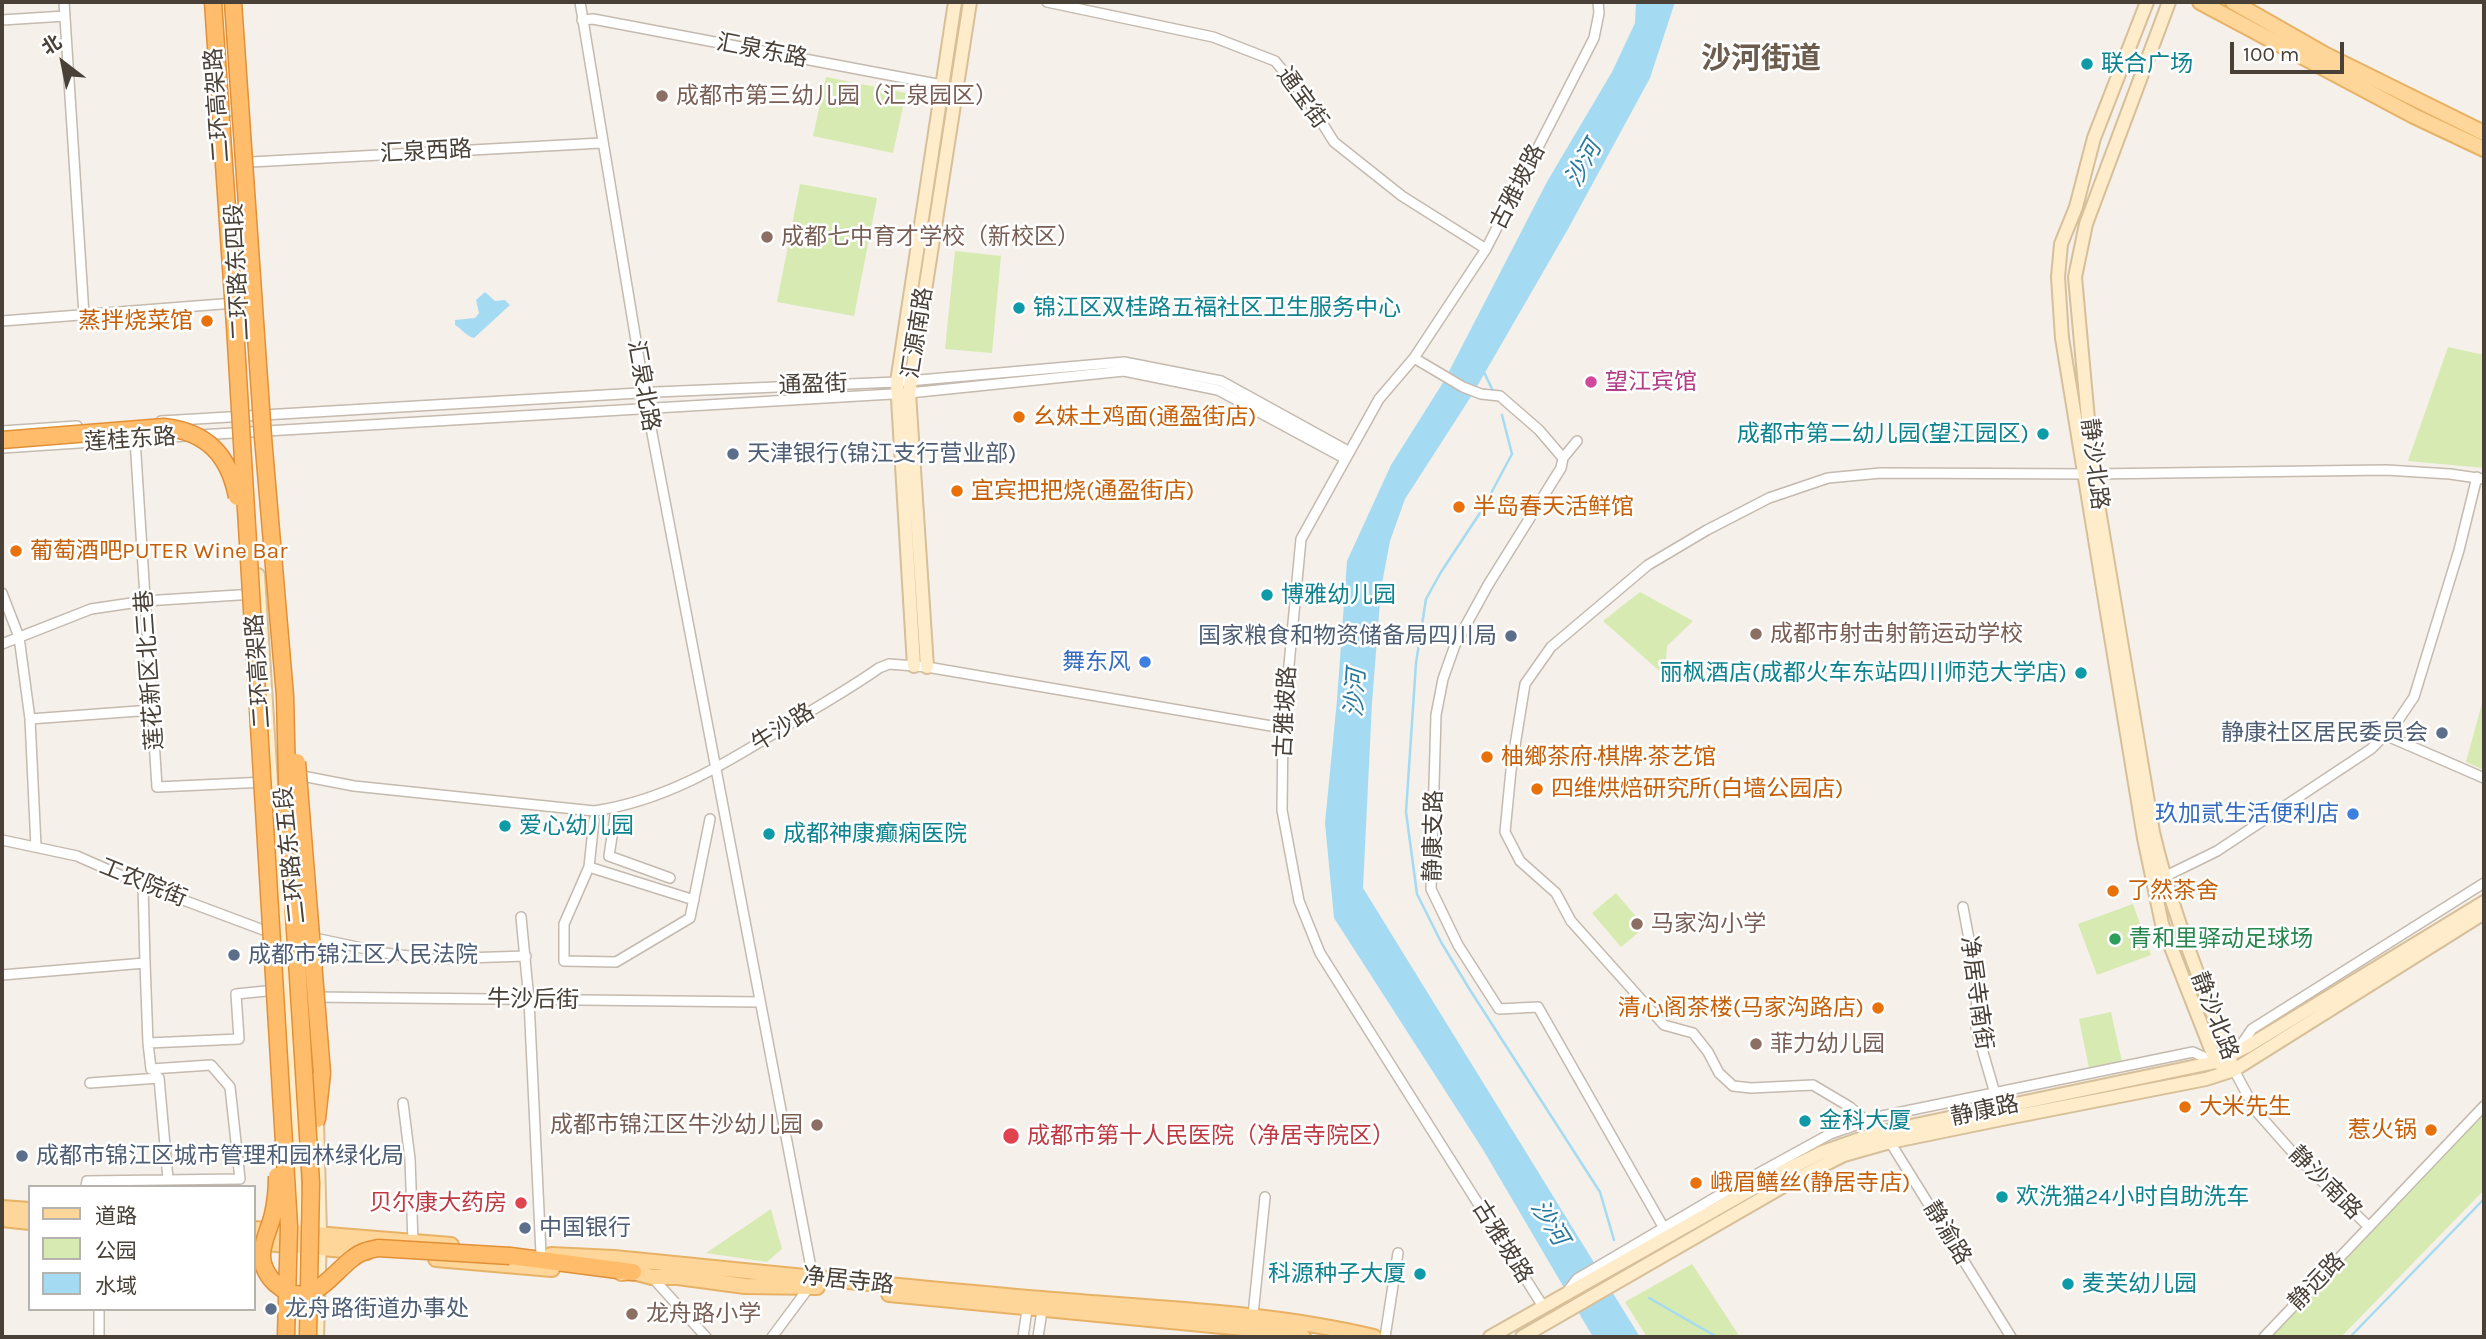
<!DOCTYPE html>
<html>
<head>
<meta charset="utf-8">
<style>
	body { margin:0 }
	#map { position:relative; width:2486px; height:1339px; overflow:hidden; background:#f5f0e9; font-family:Karla,"Noto Sans SC",sans-serif }
	canvas { display:block }
	.frame { position:absolute; inset:0; border:4px solid #494037; pointer-events:none }
	.legend { position:absolute; left:28px; top:1185px; width:228px; height:126px; box-sizing:border-box; background:#fff; border:2px solid #b6b3af; margin:0; padding:9px 12px; list-style:none; font-size:21px; color:#494037 }
	.legend li { display:flex; align-items:center; gap:14px; height:35px }
	.legend b { width:35px; border:2px solid #b6b3af }
	.north { position:absolute; left:28px; top:28px; width:70px; height:70px; -webkit-text-stroke:5px #fff; paint-order:stroke; rotate:328deg; font-size:19px; font-weight:700; line-height:28px; text-align:center; color:#494037 }
	.north::after { content:''; display:block; margin:auto; width:24px; height:32px; background:#494037; clip-path:polygon(50% 0,100% 100%,50% 72%,0 100%) }
	.scale { position:absolute; left:2230px; top:42px; width:114px; height:32px; box-sizing:border-box; border:4px solid #494037; border-top:0; padding-left:9px; font-size:21px; line-height:24px; white-space:nowrap; color:#494037; -webkit-text-stroke:5px #fff; paint-order:stroke }
</style>
</head>
<body>
<div id="map">
<canvas width="2486" height="1339"></canvas>
<div class="frame"></div>
<ul class="legend">
<li><b style="height:9px;background:#ffd699"></b>道路</li>
<li><b style="height:19px;background:#d7eab2"></b>公园</li>
<li><b style="height:19px;background:#a5dbf2"></b>水域</li>
</ul>
<div class="north">北</div>
<div class="scale">100 m</div>
</div>
<script>
const g = document.querySelector('canvas').getContext('2d');
g.lineJoin = 'round';
function fillPath(path, color) { g.fillStyle = color; g.fill(path, 'evenodd'); }
function trace(path, color, width, dash) { g.strokeStyle = color; g.lineWidth = width; g.lineCap = dash ? 'butt' : 'round'; g.setLineDash(dash || []); g.stroke(path); }
function label(font, color, halo, rows, align = 'center') {
  g.font = font + ' Karla,"Noto Sans SC",sans-serif'; g.lineWidth = 5; g.setLineDash([]); g.textBaseline = 'middle'; g.strokeStyle = halo; g.fillStyle = color; for (const [text, x, y, turn = 0] of rows) {
    g.save(); g.translate(x, y); g.rotate((+turn || 0) * Math.PI / 180); g.textAlign = isNaN(turn) ? turn : align; if (halo) g.strokeText(text, 0, 0); g.fillText(text, 0, 0); g.restore();
  }
}
fillPath(new Path2D(`
	M826,77L906,93L893,153L813,136Z
	M800,184L877,198L854,316L777,302Z
	M955,251L1001,256L992,353L945,349Z
	M2448,347L2484,355V468L2408,461Z
	M1640,592L1693,621L1667,646L1665,676L1603,621Z
	M2484,696V770L2466,762Z
	M1616,893L1645,927L1621,947L1592,913Z
	M2133,904L2151,955L2097,975L2078,924Z
	M2111,1012L2122,1062L2089,1068L2079,1019Z
	M2484,1112V1190L2341,1337H2269Z
	M771,1209L782,1249L767,1262L706,1253Z
	M1692,1264L1740,1337H1647L1625,1302Z`), '#d7eab2');
fillPath(new Path2D(`
	M1636,2H1675L1650,78L1568,229L1472,395L1405,499L1390,541L1381,589L1372,703L1363,888L1640,1337H1593L1482,1148L1334,918L1325,823L1337,700L1347,561L1391,465L1444,381L1548,180L1612,72L1635,23Z
	M485,292L495,301L505,300L510,305L474,338C467,337 462,329 455,325V320L475,318L479,313L476,300Z`), '#a5dbf2');
trace(new Path2D(`
	M1484,372L1493,391
	M1502,415L1512,454L1482,510L1441,572L1426,599L1416,663L1406,812L1417,894L1441,942L1470,990L1600,1192L1614,1240
	M1649,1298L1717,1337
	M2350,1337L2484,1199`), '#a5dbf2', 2.5);
const street = new Path2D(`
	M64,2L84,315
	M580,2L647,407L813,1278
	M1047,2L1213,37L1275,61L1309,102L1334,142L1402,196L1486,249
	M2,20L65,16
	M582,20L593,19L942,85
	M251,162L601,143
	M2,321L235,303
	M1414,358L1463,387L1481,394L1500,396L1539,430L1563,458
	M161,421L656,392L897,382L1124,362L1221,381L1348,451
	M2,431L77,426
	M199,435L909,393L1124,371L1218,390L1344,458
	M135,439L157,787L266,782
	M1577,441L1563,458L1561,468L1488,585L1455,645L1443,679L1436,715L1431,889L1458,945L1499,1009L1538,1007L1669,1237
	M2,448L185,436
	M2,593L19,637L30,719L36,847
	M2,644L91,609L145,601L254,594
	M30,719L152,710
	M2385,735L2484,778
	M297,775L354,786L594,811C665,801 723,765 783,728C815,708 848,690 879,668L889,664L927,667L1283,728
	M615,816L609,856L670,878
	M594,820L589,867L564,924V961L616,962L690,918L710,819
	M2,840L77,856L143,885L274,934
	M589,867L694,900
	M2162,878L2217,851L2371,749L2395,725L2414,697L2459,550L2477,477
	M1963,907L1977,982L1976,1028L1996,1097
	M521,917L529,1000L541,1254
	M310,937L385,953L433,959L526,956
	M145,963L148,1043L239,1039L236,994L276,990
	M2,975L145,963L143,885
	M314,997L760,1002
	M2238,1049L2252,1029L2484,883
	M2234,1070L2256,1111L2294,1154L2369,1227
	M159,1078L168,1179
	M90,1083L159,1078L155,1074
	M403,1103L410,1159L413,1242
	M86,1187L87,1181L240,1179L230,1087L211,1065L151,1069L148,1043
	M652,1277L706,1337
	M1567,1292L1577,1279L1728,1190L1830,1134L1882,1116L2193,1052L2214,1062
	M1544,1308L1320,953L1299,901L1282,810L1283,728L1301,539L1379,399L1414,358L1486,249L1594,38L1599,13L1598,2
	M99,1309V1337
	M1253,1315L1265,1197
	M772,1337L810,1286
	M1023,1337L1028,1303
	M1038,1337L1043,1304
	M1385,1337L1398,1253
	M2011,1337L1890,1142L1850,1107L1813,1085L1751,1088L1733,1086L1719,1073L1708,1052L1693,1033L1664,1025L1571,921L1556,893L1520,861L1505,832L1511,770L1525,684L1551,647L1648,565L1707,530L1769,498L1828,478L1881,473L2093,474L2386,470L2450,474L2484,479
	M2264,1337L2484,1106`);
const secondary = new Path2D(`
	M221,2L228,110
	M2147,2L2094,138L2076,207L2061,244L2058,277L2062,338L2144,838L2162,924L2216,1062L2234,1070
	M2169,2L2086,224L2075,277L2093,474L2153,832C2172,915 2205,991 2234,1070
	M258,575L293,1134L297,1233L295,1337
	M914,666L897,382L955,2
	M927,667L909,393L970,2
	M308,1027L317,1119L320,1235L317,1337
	M1490,1337L1782,1172L1823,1152L1877,1133L2216,1062L2248,1046L2484,902
	M1522,1337L1794,1180L1844,1155L1890,1142L2002,1119L2206,1079L2234,1070L2484,913`);
const primary = new Path2D(`
	M2200,2L2414,116L2484,149
	M2233,2L2326,55L2484,133
	M2,1208L30,1210
	M2,1219L30,1222
	M254,1229L451,1245
	M254,1242L367,1252
	M551,1255L614,1258C757,1272 900,1287 1042,1299C1154,1309 1265,1311 1374,1337
	M436,1259L552,1269
	M621,1273L633,1272L652,1277H678L745,1286L817,1287
	M889,1294L1254,1329L1303,1337`);
const highway = new Path2D(`
	M317,1119L322,1073
	M510,1256L633,1272`);
trace(street, '#c4baaf', 12);
trace(secondary, '#d6bf99', 16);
trace(primary, '#e7b266', 18);
trace(highway, '#e19037', 19);
trace(street, '#fff', 9);
trace(secondary, '#ffecca', 12);
trace(primary, '#ffd699', 14);
trace(highway, '#ffbd6b', 16);
const highwayBridge = new Path2D(`
	M213,2L235,326L289,1226L286,1337
	M233,2L263,437L285,696L288,819L311,1183L308,1336
	M2,440L164,427C207,432 229,455 237,497
	M297,762L322,1073
	M277,1176C277,1189 276,1201 273,1214C270,1228 262,1241 262,1256C262,1266 268,1277 276,1284C309,1313 329,1276 353,1258C360,1252 368,1250 378,1248L510,1256`);
trace(highwayBridge, '#e19037', 19, []);
trace(highwayBridge, '#ffbd6b', 16);
for (const [x, y, r, color] of [
	[2087,64,7,"#0f9aa8"],
	[662,96,7,"#8d6e63"],
	[767,237,7,"#8d6e63"],
	[1019,308,7,"#0f9aa8"],
	[207,321,7,"#e8710a"],
	[1591,382,7,"#d1479c"],
	[1019,417,7,"#e8710a"],
	[2043,434,7,"#0f9aa8"],
	[733,454,7,"#5c6f8a"],
	[957,491,7,"#e8710a"],
	[1459,507,7,"#e8710a"],
	[16,551,7,"#e8710a"],
	[1267,595,7,"#0f9aa8"],
	[1756,634,7,"#8d6e63"],
	[1511,636,7,"#5c6f8a"],
	[1145,662,7,"#3f7fe0"],
	[2081,673,7,"#0f9aa8"],
	[2442,733,7,"#5c6f8a"],
	[1487,757,7,"#e8710a"],
	[1537,789,7,"#e8710a"],
	[2353,814,7,"#3f7fe0"],
	[505,826,7,"#0f9aa8"],
	[769,834,7,"#0f9aa8"],
	[2113,891,7,"#e8710a"],
	[1637,924,7,"#8d6e63"],
	[2115,939,7,"#2e9e5b"],
	[234,955,7,"#5c6f8a"],
	[1878,1008,7,"#e8710a"],
	[1756,1044,7,"#8d6e63"],
	[2185,1107,7,"#e8710a"],
	[1805,1121,7,"#0f9aa8"],
	[817,1125,7,"#8d6e63"],
	[2431,1130,7,"#e8710a"],
	[1011,1136,9,"#e0444e"],
	[22,1156,7,"#5c6f8a"],
	[1696,1183,7,"#e8710a"],
	[2002,1197,7,"#0f9aa8"],
	[521,1203,7,"#e0444e"],
	[525,1228,7,"#5c6f8a"],
	[1420,1274,7,"#0f9aa8"],
	[2068,1284,7,"#0f9aa8"],
	[271,1309,7,"#5c6f8a"],
	[632,1314,7,"#8d6e63"]
]) { const dot = new Path2D(); dot.arc(x, y, r, 0, 2 * Math.PI); g.fillStyle = color; g.fill(dot); trace(dot, '#fff', 2.5); }
label('23px', '#494037', '#fff', [
	["汇泉东路",762,51,11],
	["通宝街",1302,98,54],
	["二环高架路",218,105,-94],
	["汇泉西路",426,152,-3],
	["古雅坡路",1518,187,-63],
	["二环路东四段",238,272,-93],
	["汇源南路",918,333,-81],
	["通盈街",813,385,-2],
	["汇泉北路",643,386,80],
	["莲桂东路",130,440,-4],
	["静沙北路",2094,464,83],
	["莲花新区北三巷",150,670,-94],
	["二环高架路",259,671,-94],
	["古雅坡路",1286,712,-87],
	["牛沙路",783,728,-32],
	["静康支路",1434,836,-89],
	["二环路东五段",291,855,-96],
	["工农院街",143,883,22],
	["净居寺南街",1976,993,82],
	["牛沙后街",533,1000,1],
	["静沙北路",2214,1016,69],
	["静康路",1985,1111,-12],
	["静沙南路",2325,1183,45],
	["静渝路",1947,1233,59],
	["古雅坡路",1502,1242,58],
	["净居寺路",848,1281,6],
	["静远路",2317,1282,-46]
]);
label('23px', '#0d838f', '#fff', [
	["联合广场",2101,64],
	["锦江区双桂路五福社区卫生服务中心",1033,308],
	["成都市第二幼儿园(望江园区)",2029,434,"right"],
	["博雅幼儿园",1281,595],
	["丽枫酒店(成都火车东站四川师范大学店)",2067,673,"right"],
	["爱心幼儿园",519,826],
	["成都神康癫痫医院",783,834],
	["金科大厦",1819,1121],
	["欢洗猫24小时自助洗车",2016,1197],
	["科源种子大厦",1406,1274,"right"],
	["麦芙幼儿园",2082,1284]
], 'left');
label('23px', '#785e54', '#fff', [
	["成都市第三幼儿园（汇泉园区）",676,96],
	["成都七中育才学校（新校区）",781,237],
	["成都市射击射箭运动学校",1770,634],
	["马家沟小学",1651,924],
	["菲力幼儿园",1770,1044],
	["成都市锦江区牛沙幼儿园",803,1125,"right"],
	["龙舟路小学",646,1314]
], 'left');
label('23px', '#c56008', '#fff', [
	["蒸拌烧菜馆",193,321,"right"],
	["幺妹土鸡面(通盈街店)",1033,417],
	["宜宾把把烧(通盈街店)",971,491],
	["半岛春天活鲜馆",1473,507],
	["葡萄酒吧PUTER Wine Bar",30,551],
	["柚鄉茶府·棋牌·茶艺馆",1501,757],
	["四维烘焙研究所(白墙公园店)",1551,789],
	["了然茶舍",2127,891],
	["清心阁茶楼(马家沟路店)",1864,1008,"right"],
	["大米先生",2199,1107],
	["惹火锅",2417,1130,"right"],
	["峨眉鳝丝(静居寺店)",1710,1183]
], 'left');
label('23px', '#b23c85', '#fff', [
	["望江宾馆",1605,382]
], 'left');
label('23px', '#4e5e75', '#fff', [
	["天津银行(锦江支行营业部)",747,454],
	["国家粮食和物资储备局四川局",1497,636,"right"],
	["静康社区居民委员会",2428,733,"right"],
	["成都市锦江区人民法院",248,955],
	["成都市锦江区城市管理和园林绿化局",36,1156],
	["中国银行",539,1228],
	["龙舟路街道办事处",285,1309]
], 'left');
label('23px', '#366cbe', '#fff', [
	["舞东风",1131,662],
	["玖加贰生活便利店",2339,814]
], 'right');
label('23px', '#27864d', '#fff', [
	["青和里驿动足球场",2129,939]
], 'left');
label('23px', '#be3a42', '#fff', [
	["成都市第十人民医院（净居寺院区）",1027,1136],
	["贝尔康大药房",507,1203,"right"]
], 'left');
label('italic 24px', '#297aa0', '#fff', [
	["沙河",1584,164,-61],
	["沙河",1356,693,-86],
	["沙河",1549,1223,58]
]);
label('bold 30px', '#6c5d4e', '#fff', [
	["沙河街道",1761,59]
]);
</script>
</body>
</html>
